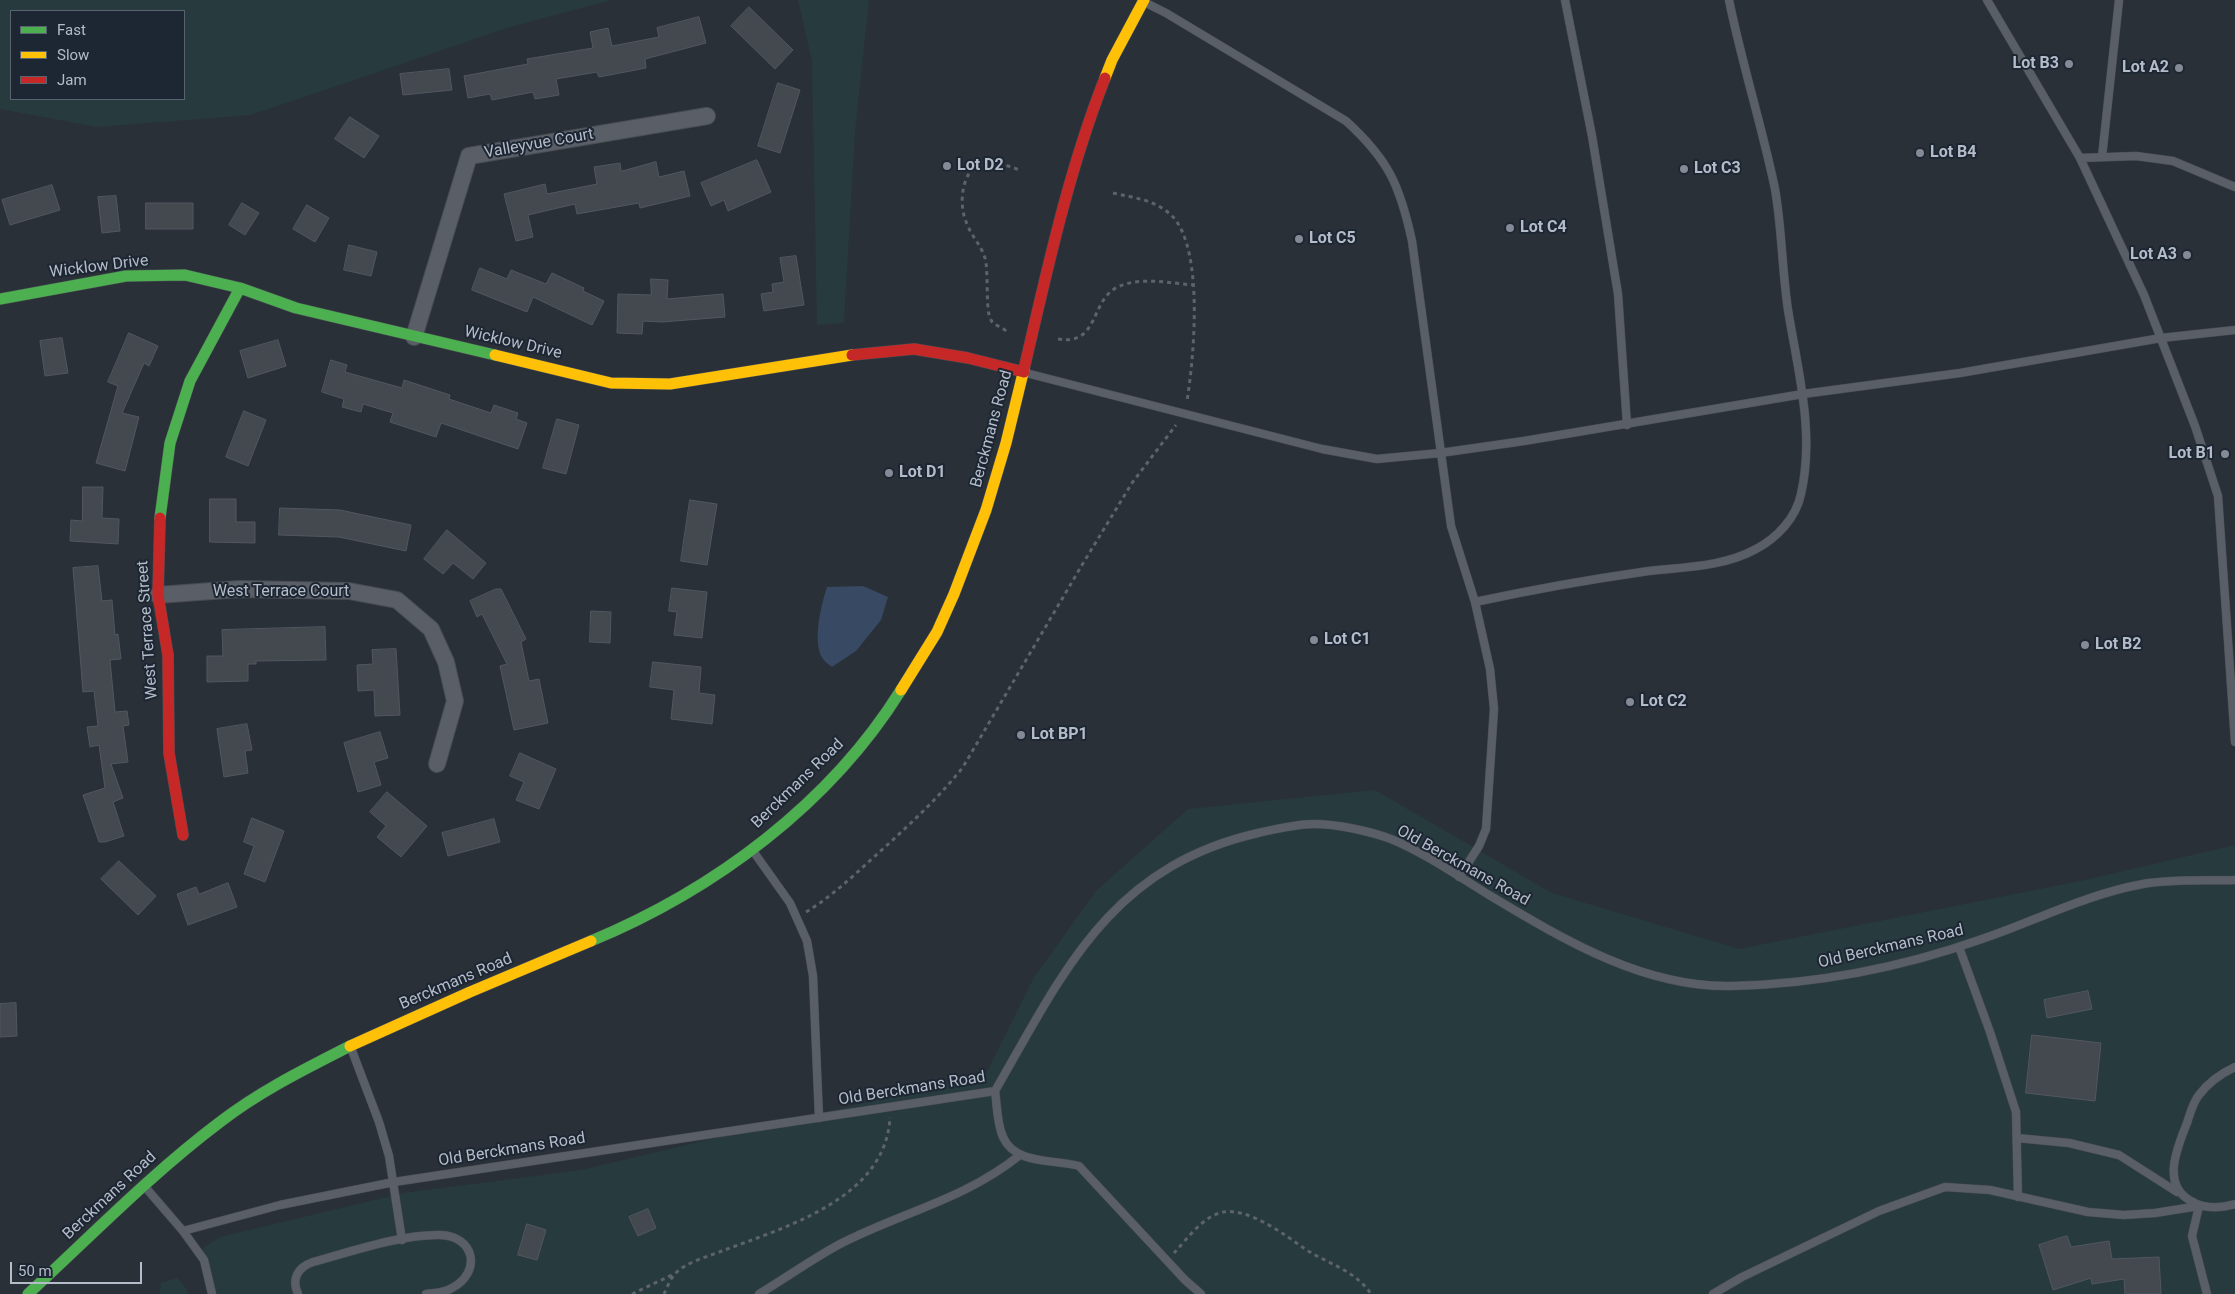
<!DOCTYPE html>
<html>
<head>
<meta charset="utf-8">
<style>
	body { margin:0 }
	#map { position:relative; width:2235px; height:1294px; overflow:hidden; background:#2a3038; font-family:Roboto,sans-serif }
	canvas { display:block }
	.legend { position:absolute; left:10px; top:10px; width:175px; height:90px; box-sizing:border-box; background:#1d2633; border:1px solid #59626f; margin:0; padding:6px 9px; list-style:none; font-size:15px; color:#b4bcc9 }
	.legend li { display:flex; align-items:center; gap:10px; height:25px }
	.legend b { width:25px; border:1px solid #59626f }
	.scale { position:absolute; left:10px; top:1262px; width:132px; height:22px; box-sizing:border-box; border:2px solid #b4bcc9; border-top:0; padding-left:6px; font-size:15px; line-height:18px; white-space:nowrap; color:#b4bcc9; -webkit-text-stroke:4px #1d2633; paint-order:stroke }
</style>
</head>
<body>
<div id="map">
<canvas width="2235" height="1294"></canvas>
<ul class="legend">
<li><b style="height:6px;background:#4caf50"></b>Fast</li>
<li><b style="height:6px;background:#ffc107"></b>Slow</li>
<li><b style="height:6px;background:#c62828"></b>Jam</li>
</ul>
<div class="scale">50 m</div>
</div>
<script>
const g = document.querySelector('canvas').getContext('2d');
g.lineJoin = 'round';
function fillPath(path, color) { g.fillStyle = color; g.fill(path, 'evenodd'); }
function trace(path, color, width, dash) { g.strokeStyle = color; g.lineWidth = width; g.lineCap = dash ? 'butt' : 'round'; g.setLineDash(dash || []); g.stroke(path); }
function label(font, color, halo, rows, align = 'center') {
  g.font = font + ' Roboto,sans-serif'; g.lineWidth = 4; g.setLineDash([]); g.textBaseline = 'middle'; g.strokeStyle = halo; g.fillStyle = color; for (const [text, x, y, turn = 0] of rows) {
    g.save(); g.translate(x, y); g.rotate((+turn || 0) * Math.PI / 180); g.textAlign = isNaN(turn) ? turn : align; if (halo) g.strokeText(text, 0, 0); g.fillText(text, 0, 0); g.restore();
  }
}
fillPath(new Path2D(`
	M0,0H611L510,27L251,115L97,127L0,109ZM11,11H184V99H11Z
	M798,0H869L855,132L844,323L817,325L812,61Z
	M1375,790L1552,893L1739,949L2085,880L2235,845V1294H211L203,1248L220,1237L404,1193L581,1170L986,1074L1033,979L1096,891L1188,809Z
	M177,1278L187,1289L188,1294H159L161,1283Z`), '#273a3e');
fillPath(new Path2D(`
	M863,586L888,597L881,620L856,651L832,667C829,665 825,662 823,659C812,643 821,605 827,587Z`), '#384963');
const building = new Path2D(`
	M749,7L793,50L775,69L731,26Z
	M699,17L706,43L645,59L646,68L599,77L597,72L556,79L559,95L535,99L533,92L492,100L490,94L468,98L464,76L528,64L527,59L593,48L590,32L608,28L612,46L659,37L657,28Z
	M449,69L452,90L403,95L400,74Z
	M778,83L800,90L780,153L758,146Z
	M350,117L379,136L364,158L335,139Z
	M757,160L771,192L728,211L724,200L711,206L701,183Z
	M656,162L659,177L684,171L690,196L640,208L639,203L577,214L575,204L528,215L533,237L516,241L504,194L545,184L547,194L597,184L594,167L620,163L621,171Z
	M52,185L60,210L10,225L2,200Z
	M116,196L120,231L102,233L98,197Z
	M146,203H193V229H146Z
	M242,203L259,213L245,235L229,225Z
	M307,205L329,218L315,242L293,229Z
	M349,245L377,252L371,276L344,270Z
	M796,256L804,305L764,311L761,294L773,292L772,284L784,282L780,258Z
	M480,268L507,279L511,270L546,284L552,273L584,288L583,291L604,301L592,325L533,297L527,312L472,290Z
	M651,279L668,280L667,299L723,294L725,317L662,322L643,321L642,334L617,333L618,294L651,295Z
	M129,333L158,346L149,366L144,363L122,413L139,417L125,471L96,463L118,386L108,382Z
	M62,338L68,373L45,376L40,341Z
	M278,340L286,366L248,378L240,351Z
	M331,360L347,365L345,372L402,388L404,380L450,395L449,399L491,413L494,405L518,413L516,419L527,423L518,449L441,423L436,437L390,422L393,413L363,404L361,412L342,407L344,399L322,392Z
	M244,411L266,420L248,466L226,457Z
	M557,419L579,425L566,474L543,468Z
	M83,487H103L102,518L119,519L118,544L70,541L71,520L82,521Z
	M210,499H236V522H255V543L210,542Z
	M690,500L717,504L707,565L681,561Z
	M280,508L340,510L411,525L406,551L339,537L279,535Z
	M447,530L486,563L473,579L453,563L443,574L424,559Z
	M98,566L102,601L112,600L115,635L118,634L121,659L110,660L115,712L127,711L129,725L123,726L128,762L111,764L123,798L113,802L124,836L105,842H99L83,795L105,788L99,745L90,747L87,727L98,726L94,691L83,692L73,568Z
	M672,588L707,592L702,638L674,635L677,612L669,611Z
	M496,589H501L526,639L521,642L529,681L539,679L548,723L514,730L500,666L507,664L482,614L477,617L470,601Z
	M591,611L611,612L610,643L590,642Z
	M325,627L326,660L256,661V664H248V681L207,682V656H223L222,630Z
	M396,649L400,715L375,716L374,690L358,691L357,665L373,664L372,650Z
	M653,662L701,667L699,693L715,695L712,724L671,719L674,690L650,687Z
	M247,724L252,750L245,751L248,773L224,777L217,729Z
	M380,732L388,758L374,762L381,785L358,792L344,743Z
	M520,753L556,769L539,809L516,800L524,782L510,776Z
	M387,792L427,826L401,857L377,837L386,826L370,812Z
	M252,818L284,831L265,882L244,874L254,846L244,842Z
	M494,819L500,842L448,856L442,833Z
	M119,861L156,896L138,915L101,879Z
	M228,883L237,907L188,925L177,894L196,887L199,894Z
	M2088,991L2092,1009L2047,1018L2044,1000Z
	M16,1003L17,1036L0,1037V1004Z
	M2032,1035L2101,1043L2095,1101L2026,1093Z
	M648,1209L656,1228L638,1236L629,1217Z
	M527,1224L546,1230L537,1260L518,1255Z
	M2067,1236L2071,1247L2109,1241L2112,1259L2159,1257L2161,1294H2125L2124,1279L2092,1284L2091,1278L2053,1290L2039,1245Z`);
fillPath(building, '#444950');
trace(building, '#52575f', 1);
const lane = new Path2D(`
	M1565,0L1592,136L1618,294L1627,425
	M1987,0L2080,158L2144,295L2195,426L2218,496L2235,742
	M1146,3L1166,13L1346,121C1389,160 1400,186 1412,241L1451,526L1475,602L1490,669L1494,709L1486,829L1479,846L1459,877
	M2102,157L2119,0
	M2080,158L2136,156L2173,161L2235,187
	M1026,373L1322,449L1377,459L1440,453L1524,441L1803,394L1960,373L2161,338L2235,330
	M1475,602C1531,590 1586,580 1642,572C1678,567 1722,568 1756,549C1777,538 1796,518 1801,494C1815,433 1798,371 1788,310C1782,270 1782,229 1775,189C1762,126 1742,64 1729,0
	M753,851L790,903L807,941L813,976L819,1118
	M1959,947L1990,1032L2016,1112L2018,1197
	M351,1048L379,1122L389,1156L402,1240
	M2235,1067C2222,1073 2208,1083 2199,1095C2193,1102 2190,1114 2187,1123C2177,1148 2161,1185 2191,1201C2204,1209 2221,1208 2235,1204
	M995,1091C997,1105 997,1124 1003,1137C1015,1165 1054,1159 1079,1166L1185,1280L1201,1294
	M2017,1138L2069,1143L2119,1155L2177,1192
	M146,1188L183,1231L204,1260L212,1294
	M183,1231L280,1205L394,1182L995,1091C1064,971 1110,867 1258,833C1276,829 1296,824 1314,824C1337,824 1369,831 1391,839C1425,853 1458,876 1489,895C1563,939 1643,988 1732,986C1816,984 1903,967 1982,939C2035,921 2087,894 2143,884C2173,879 2205,881 2235,880
	M298,1294C291,1279 298,1267 313,1262C350,1252 402,1234 440,1235C475,1236 482,1272 452,1288C444,1293 435,1293 426,1294
	M759,1294C786,1278 812,1259 840,1244C902,1212 964,1200 1020,1155
	M1713,1294L1742,1277L1879,1211L1945,1187L1990,1190L2088,1212L2124,1215L2155,1213L2199,1206L2192,1236L2207,1294`);
const street = new Path2D(`
	M414,337L469,156L707,116
	M158,595L239,589L349,591L397,600L431,629L446,662L455,701L437,764`);
const fast = new Path2D(`
	M0,299L126,276L185,275L240,288L296,308L495,355
	M160,518L170,443L190,381L240,288
	M591,941C714,890 830,804 901,690
	M28,1294C91,1236 151,1174 220,1122C260,1091 305,1069 350,1046`);
const slow = new Path2D(`
	M1105,78L1112,60L1144,0
	M495,355L611,383L670,384L852,355
	M901,690L937,632L954,594L986,510L1006,443L1024,369
	M350,1046L470,992L591,941`);
const jam = new Path2D(`
	M852,355L914,349L968,358L1024,372
	M1024,369C1047,271 1068,172 1105,78
	M160,518L158,595L168,655L169,753L183,835`);
trace(lane, '#484c53', 9);
trace(street, '#484c53', 18);
trace(fast, '#484c53', 12);
trace(slow, '#484c53', 12);
trace(jam, '#484c53', 12);
trace(new Path2D(`
	M1113,193C1135,198 1157,200 1173,217C1204,251 1194,357 1187,401
	M1006,331C1001,326 994,326 991,320C985,311 989,273 985,258C981,245 972,237 967,224C958,205 961,173 981,161H993L1020,170
	M1058,339C1101,346 1089,298 1120,286C1141,277 1170,283 1193,285
	M806,912C831,897 852,877 874,857C906,828 937,800 963,767L1082,565L1132,483L1176,425
	M1174,1253C1187,1239 1203,1216 1223,1212C1250,1208 1285,1235 1305,1249C1328,1264 1355,1270 1371,1294
	M632,1294L674,1274
	M664,1294C667,1288 670,1279 675,1274C684,1263 709,1256 722,1251C785,1227 886,1199 890,1117`), '#5d636a', 3, [4, 4]);
trace(lane, '#5a5e66', 8);
trace(street, '#5a5e66', 16);
trace(fast, '#4caf50', 11);
trace(slow, '#ffc107', 11);
trace(jam, '#c62828', 11);
for (const [x, y, r, color] of [
	[2069,64,5,"#848b96"],
	[2179,68,5,"#848b96"],
	[1920,153,5,"#848b96"],
	[947,166,5,"#848b96"],
	[1684,169,5,"#848b96"],
	[1510,228,5,"#848b96"],
	[1299,239,5,"#848b96"],
	[2187,255,5,"#848b96"],
	[2225,454,5,"#848b96"],
	[889,473,5,"#848b96"],
	[1314,640,5,"#848b96"],
	[2085,645,5,"#848b96"],
	[1630,702,5,"#848b96"],
	[1021,735,5,"#848b96"]
]) { const dot = new Path2D(); dot.arc(x, y, r, 0, 2 * Math.PI); g.fillStyle = color; g.fill(dot); trace(dot, '#1d2633', 2); }
label('bold 16px', '#b4bcc9', '#1d2633', [
	["Lot B3",2059,64,"right"],
	["Lot A2",2169,68,"right"],
	["Lot B4",1930,153],
	["Lot D2",957,166],
	["Lot C3",1694,169],
	["Lot C4",1520,228],
	["Lot C5",1309,239],
	["Lot A3",2177,255,"right"],
	["Lot B1",2215,454,"right"],
	["Lot D1",899,473],
	["Lot C1",1324,640],
	["Lot B2",2095,645],
	["Lot C2",1640,702],
	["Lot BP1",1031,735]
], 'left');
label('16px', '#b4bcc9', '#1d2633', [
	["Valleyvue Court",539,144,-10],
	["Wicklow Drive",99,267,-7],
	["Wicklow Drive",513,343,13],
	["Berckmans Road",992,429,-75],
	["West Terrace Court",281,592],
	["West Terrace Street",148,630,-94],
	["Berckmans Road",798,784,-44],
	["Old Berckmans Road",1463,866,29],
	["Old Berckmans Road",1891,947,-13],
	["Berckmans Road",456,982,-23],
	["Old Berckmans Road",912,1089,-9],
	["Old Berckmans Road",512,1150,-9],
	["Berckmans Road",110,1196,-43]
]);
</script>
</body>
</html>
